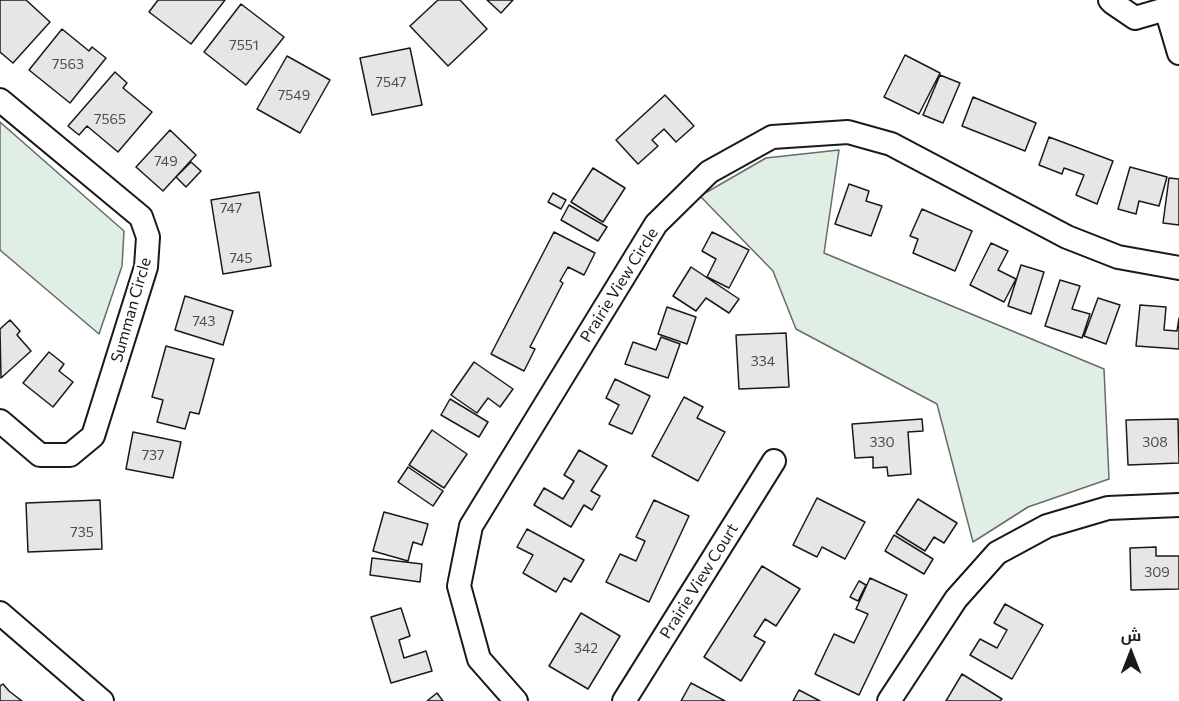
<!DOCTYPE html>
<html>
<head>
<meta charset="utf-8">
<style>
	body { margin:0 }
	#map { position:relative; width:1179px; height:701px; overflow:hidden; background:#fff; font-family:Commissioner,Cairo,sans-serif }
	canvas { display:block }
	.north { position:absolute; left:1101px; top:623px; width:60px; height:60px; -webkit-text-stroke:4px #fff; paint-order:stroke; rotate:0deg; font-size:16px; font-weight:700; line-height:24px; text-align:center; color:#1a1a1a }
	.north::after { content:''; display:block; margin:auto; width:21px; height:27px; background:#1a1a1a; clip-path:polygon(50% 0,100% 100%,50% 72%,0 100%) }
</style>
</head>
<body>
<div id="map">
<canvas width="1179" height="701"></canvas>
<div class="north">ش</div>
</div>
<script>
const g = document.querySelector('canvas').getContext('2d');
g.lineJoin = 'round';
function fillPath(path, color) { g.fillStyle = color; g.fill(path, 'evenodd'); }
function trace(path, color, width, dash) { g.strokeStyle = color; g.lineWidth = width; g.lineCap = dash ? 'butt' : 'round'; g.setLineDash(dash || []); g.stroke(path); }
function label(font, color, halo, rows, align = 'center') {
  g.font = font + ' Commissioner,sans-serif'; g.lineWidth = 4.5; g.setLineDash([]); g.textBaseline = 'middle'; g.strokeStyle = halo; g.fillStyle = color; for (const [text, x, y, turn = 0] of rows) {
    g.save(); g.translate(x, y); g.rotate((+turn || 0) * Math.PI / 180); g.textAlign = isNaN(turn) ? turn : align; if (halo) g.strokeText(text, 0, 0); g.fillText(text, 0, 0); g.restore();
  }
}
const green = new Path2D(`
	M0,122L124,231L122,266L99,334L0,250Z
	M839,150L824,253L1104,369L1109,479L1028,507L973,542L937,404L796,329L773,271L700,196L766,158Z`);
fillPath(green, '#e0efe3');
trace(green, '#6a6a6a', 1.5);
const building = new Path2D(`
	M0,0H26L50,22L13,63L0,52Z
	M158,0H225L191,44L149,12Z
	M438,0H460L487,29L448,66L410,26Z
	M487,0H513L501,13Z
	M241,4L284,37L246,85L204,52Z
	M62,29L89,51L92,47L106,58L70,103L29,70Z
	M410,48L422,105L372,115L360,58Z
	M905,55L940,73L919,114L884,97Z
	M287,56L330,80L300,133L257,109Z
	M115,72L127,83L123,88L152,112L118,152L87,126L79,135L68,126Z
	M940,75L960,83L943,123L923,115Z
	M665,95L694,126L676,142L664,129L652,140L658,146L638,164L616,140Z
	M973,97L1036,123L1025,151L962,126Z
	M170,130L196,155L163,191L136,167Z
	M1049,137L1113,161L1097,204L1076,195L1084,175L1064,168L1062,174L1039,165Z
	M191,162L201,171L186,187L176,177Z
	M1130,167L1167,177L1159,206L1139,201L1136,214L1118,209Z
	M593,168L625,188L603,222L571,202Z
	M1169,178L1179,179V225L1163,223Z
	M849,184L869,191L866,201L882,206L871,236L835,224Z
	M259,192L271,266L223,274L211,200Z
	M553,193L566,200L561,209L548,202Z
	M569,205L607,227L598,241L561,220Z
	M922,209L972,231L955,271L913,253L918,239L910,236Z
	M554,232L595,253L584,275L568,267L560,281L563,283L530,347L535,349L524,371L491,354Z
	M712,232L749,250L729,288L707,277L716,259L702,251Z
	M991,243L1008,251L998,270L1016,279L1004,302L970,285Z
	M1021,265L1044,272L1031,314L1008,306Z
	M691,267L739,299L729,313L706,298L696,311L673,296Z
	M1060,280L1080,286L1072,309L1090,314L1082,338L1045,326Z
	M185,296L233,311L223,345L175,330Z
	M1098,298L1120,305L1106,344L1084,336Z
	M1140,305L1166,307L1164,330L1177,331L1179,318V349L1136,346Z
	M667,307L696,317L687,344L658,334Z
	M10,320L20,331L17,335L31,351L1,378L0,329Z
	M786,333L789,387L739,389L736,335Z
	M661,337L680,344L668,378L625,364L633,342L656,350Z
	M166,346L214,359L199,414L190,412L185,429L157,422L163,400L152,397Z
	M49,352L64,364L59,371L73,382L53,407L23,383Z
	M474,362L513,389L500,407L488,398L477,413L451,395Z
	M615,379L650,396L632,434L609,424L619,405L606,398Z
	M684,397L703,407L697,418L725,432L698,481L652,456Z
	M450,399L488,422L479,437L441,415Z
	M922,419L923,431L908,432L911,474L888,476L887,467L873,468V457L855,458L852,424Z
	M1178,419L1179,463L1128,465L1126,420Z
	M432,430L467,454L444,488L409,465Z
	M133,432L181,442L173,478L126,469Z
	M579,450L607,466L591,491L600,496L592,510L584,505L571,527L534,505L544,488L563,499L574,481L564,475Z
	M408,467L443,491L433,506L398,482Z
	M817,498L865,522L845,559L822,547L817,557L793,545Z
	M918,499L957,523L944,543L934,537L925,551L896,533Z
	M100,500L102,549L28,552L26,503Z
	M654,500L689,516L649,602L606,582L620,554L636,561L645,541L636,537Z
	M384,512L428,524L422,545L413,542L408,561L373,551Z
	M527,529L584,560L571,582L564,578L556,592L523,573L533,555L517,547Z
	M894,535L933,559L924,574L885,551Z
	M1156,547V556H1179V589L1131,590L1130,548Z
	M372,558L422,564L420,582L370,575Z
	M762,566L800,589L776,626L765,619L754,636L765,642L741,681L704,657Z
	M870,578L907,595L859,695L815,674L834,634L854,643L868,614L856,609Z
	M859,581L866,585L858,601L850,597Z
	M1005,604L1043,625L1012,679L970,655L980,639L997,648L1007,630L994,623Z
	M401,608L410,636L399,640L404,658L426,651L432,671L391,683L371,617Z
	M581,613L620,636L588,689L549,666Z
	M962,674L1002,699L1000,701H946Z
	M691,683L725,701H681Z
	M3,684L9,691L22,701H0V686Z
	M799,690L820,701H793Z
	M437,693L443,701H427Z`);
fillPath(building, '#e6e6e6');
trace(building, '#1a1a1a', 1.5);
const minor = new Path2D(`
	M1110,0L1113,3L1135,18L1166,9L1179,1
	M1166,9L1179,53
	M0,100L141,217L148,237L146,267L93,436L70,455H40L0,421
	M0,613L102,701
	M516,701L479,659L459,586L471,526L656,224L709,172L772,137L848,132L891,144L1067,237L1118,257L1179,268
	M624,701L774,461
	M889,701L956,599L997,553L1047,526L1108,508L1179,505`);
trace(minor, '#1a1a1a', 26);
trace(minor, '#fff', 22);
label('14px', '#4d4d4d', null, [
	["7551",244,45],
	["7563",68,64],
	["7547",391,82],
	["7549",294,95],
	["7565",110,119],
	["749",166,161],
	["747",231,208],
	["745",241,258],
	["743",204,321],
	["334",763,361],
	["330",882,442],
	["308",1155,442],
	["737",153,455],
	["735",82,532],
	["309",1157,572],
	["342",586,648]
]);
label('16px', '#1a1a1a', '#fff', [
	["Prairie View Circle",619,285,-58],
	["Summan Circle",131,310,-74],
	["Prairie View Court",699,581,-58]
]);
</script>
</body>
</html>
